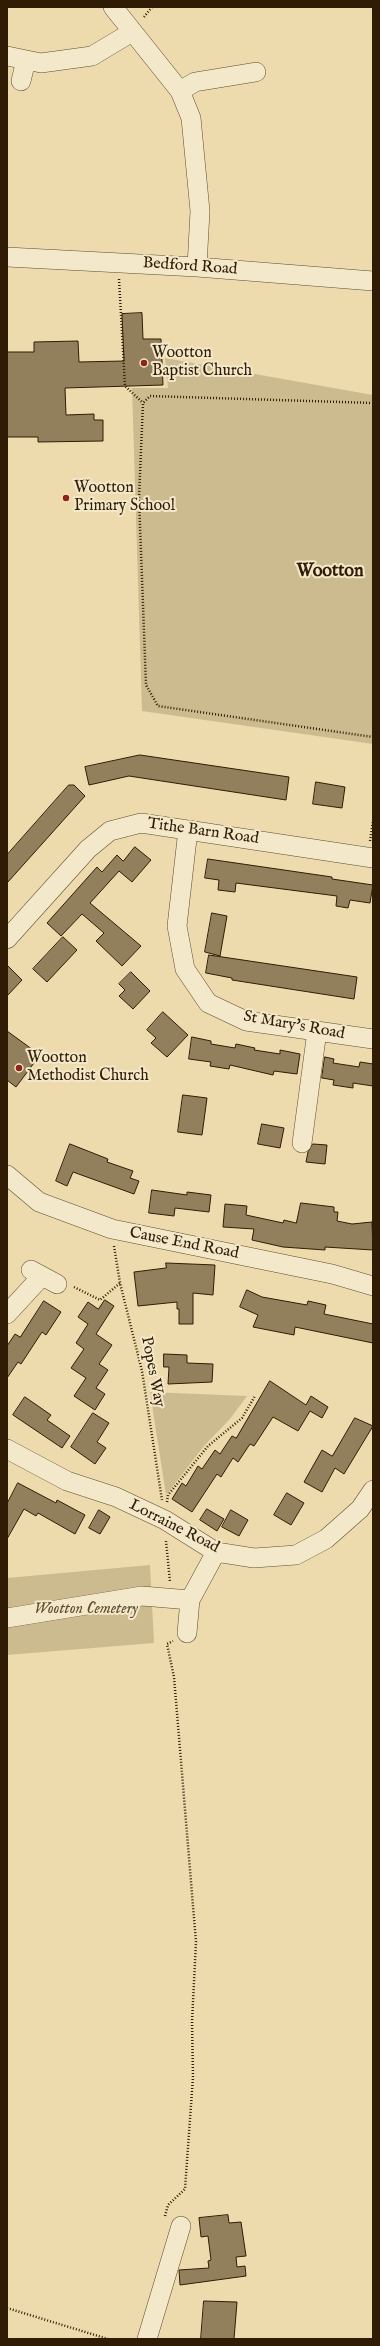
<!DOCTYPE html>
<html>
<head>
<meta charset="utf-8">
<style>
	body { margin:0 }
	#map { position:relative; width:380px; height:2346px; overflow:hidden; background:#eddbad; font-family:"IM FELL English",serif }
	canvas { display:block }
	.frame { position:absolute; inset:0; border:8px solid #301c05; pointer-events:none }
</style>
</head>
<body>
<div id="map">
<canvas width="380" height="2346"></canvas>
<div class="frame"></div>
</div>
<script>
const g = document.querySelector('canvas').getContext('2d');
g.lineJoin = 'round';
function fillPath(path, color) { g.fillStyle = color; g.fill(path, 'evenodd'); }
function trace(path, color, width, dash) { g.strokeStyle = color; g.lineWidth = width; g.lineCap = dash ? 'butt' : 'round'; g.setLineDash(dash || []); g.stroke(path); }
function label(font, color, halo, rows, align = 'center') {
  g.font = font + ' "IM FELL English",serif'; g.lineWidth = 4; g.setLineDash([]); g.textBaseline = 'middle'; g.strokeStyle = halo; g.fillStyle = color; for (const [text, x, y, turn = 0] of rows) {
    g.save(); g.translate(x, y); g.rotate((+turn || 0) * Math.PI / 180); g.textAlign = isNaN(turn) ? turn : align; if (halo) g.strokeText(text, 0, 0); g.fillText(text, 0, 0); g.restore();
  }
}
fillPath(new Path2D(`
	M165,358L373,395V744L142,711L132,388H168Z
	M150,1392L247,1396L230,1419L204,1446L166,1495Z
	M150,1565L154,1643L7,1655V1578Z`), '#cdbb90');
const building = new Path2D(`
	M142,313L143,339H161L163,385L65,388L66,415L94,414V420H103V441L38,442V437H7V352H34V342L78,341L79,362L124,361L122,314Z
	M140,755L289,777L286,800L129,776L89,785L85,767Z
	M316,782L345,787L342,808L313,804Z
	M69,785H74L85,796L7,883V855Z
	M135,847L151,860L132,882L119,871L90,903L141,946L122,966L96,941L104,933L82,914L61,936L47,923L97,867L102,872L117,855L123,861Z
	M208,859L332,877V879L373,885L370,903L350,900L348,908L336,906L337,896L236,883L235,892L218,890L219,880L205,878Z
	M212,913L227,916L220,956L205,952Z
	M63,937L77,950L47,982L33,969Z
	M209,955L357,977L354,999L232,980V978L206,973Z
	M7,965L22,980L7,996Z
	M131,972L150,991L133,1009L119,996L125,990L119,984Z
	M163,1012L188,1035L167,1057L151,1043L156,1038L147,1030Z
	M7,1031L40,1055L16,1087L7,1080Z
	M192,1037L211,1041V1044L235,1048L236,1044L255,1048L254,1050L280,1054V1050L300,1054L297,1074L274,1071L273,1075L230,1065L229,1069L210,1066L211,1062L189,1059Z
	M325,1057L334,1059L333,1063L359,1067L360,1062L373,1064V1086L353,1083V1088L333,1085L334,1080L322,1078Z
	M183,1095L207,1098L202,1135L178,1132Z
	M262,1124L284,1128L280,1148L258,1144Z
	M70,1144L108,1159L107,1162L133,1171L130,1178L139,1181L134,1194L73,1172L67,1186L56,1181Z
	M313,1144L327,1145L325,1164L306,1162L308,1152Z
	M152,1190L187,1195V1192L211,1195L209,1212L175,1208L174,1216L149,1213Z
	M301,1203L334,1207V1212H338L337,1221L352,1224L372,1222L373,1250L325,1247V1250L283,1247L252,1240L254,1229L223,1227L225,1204L247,1206L246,1215L283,1223L284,1220L296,1223Z
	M166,1263L215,1265L213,1295L193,1293V1324H179V1309H177V1302L138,1306L134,1272L166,1268Z
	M247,1290L262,1297L307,1305L308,1301L326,1305L324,1314L373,1324V1343L295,1327L294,1335L253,1327L258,1315L240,1307Z
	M105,1300L114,1306L96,1334L112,1345L99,1364L108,1370L96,1388L105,1394L95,1410L74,1396L86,1378L71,1368L84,1349L76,1343L88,1324L78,1317L88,1302L98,1309Z
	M44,1301L61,1312L46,1335L42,1332L21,1364L18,1362L7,1378V1346L15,1334L20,1337Z
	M164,1354L187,1355V1363L213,1364L212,1382L168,1384L169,1367H164Z
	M270,1381L306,1405L311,1396L328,1407L322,1418L310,1411L298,1431L273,1417L254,1446L250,1444L238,1462L233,1458L221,1477L217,1474L192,1512L172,1499L182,1483L186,1486L198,1466L202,1469L215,1450L220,1454L232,1436L236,1438Z
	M25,1397L51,1415L47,1420L70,1436L62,1448L13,1415Z
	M93,1413L109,1423L97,1442L106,1448L95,1464L71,1447Z
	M355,1418L373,1426L344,1474L335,1468L322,1492L304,1482L322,1450L332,1456Z
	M18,1483L56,1503L57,1500L85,1515L75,1534L38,1513L36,1516L24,1509L7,1539V1504Z
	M287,1493L304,1503L291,1525L274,1515Z
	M207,1509L224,1519L217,1531L200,1520Z
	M99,1510L110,1517L100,1534L89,1528Z
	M231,1510L248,1520L239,1536L222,1527Z
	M228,2215L229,2223L241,2222L246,2256L236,2257L237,2267L245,2266L246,2276L180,2285L179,2270L209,2268L208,2261L211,2260L208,2236L201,2237L199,2218Z
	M204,2301L237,2302L234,2339H201Z`);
fillPath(building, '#927f5c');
trace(building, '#301c05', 1);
const minor = new Path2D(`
	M113,7L180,91L191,118L200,211L197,267
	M7,56L41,63L92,56L132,32
	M21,81L26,60
	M180,91L195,82L256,72
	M7,257L197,267L373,281
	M188,830L177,926L185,969L208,1003L246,1021L373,1039
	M7,939L88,849L110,831L141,823L373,858
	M302,1143L317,1031
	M7,1175L39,1202L112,1229L332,1274L373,1286
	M31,1270L57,1284
	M7,1314L42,1276
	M7,1449L67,1481L116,1497L165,1520L216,1552L254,1558L296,1555L326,1539L360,1509L373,1490
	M7,1618L142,1596L190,1600
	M187,1633L190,1600L216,1552
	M147,2339L181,2226`);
trace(minor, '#5f4c2f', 20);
trace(new Path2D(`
	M144,17L152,7
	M119,279L125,386L143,403
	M373,403L150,396L143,403L139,498L146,685L158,706L373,737
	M370,841L373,821
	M114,1246L120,1283L142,1371L162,1500
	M74,1287L100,1300L120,1283
	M167,1502L168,1495L208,1446L242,1418L255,1396
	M166,1541L170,1582
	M165,2216L168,2205L185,2189L193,2077L192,2022L196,1942L174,1677L167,1644L173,1641
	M7,2308L108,2339`), '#301c05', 2.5, [1, 2]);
trace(minor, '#f3e8ca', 19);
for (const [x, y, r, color] of [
	[144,363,4,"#8f2418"],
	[66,498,4,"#8f2418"],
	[19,1068,4,"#8f2418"]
]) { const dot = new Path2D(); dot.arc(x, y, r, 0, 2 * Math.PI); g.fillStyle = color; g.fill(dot); trace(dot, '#f3e8ca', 1.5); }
label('16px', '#301c05', '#f3e8ca', [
	["Bedford Road",190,267,4],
	["Tithe Barn Road",203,832,8],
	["St Mary's Road",294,1026,10],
	["Cause End Road",184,1244,11],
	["Popes Way",152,1372,79],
	["Lorraine Road",174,1527,27]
]);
label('16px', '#301c05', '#f3e8ca', [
	["Wootton",152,354],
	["Baptist Church",152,372],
	["Wootton",74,489],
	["Primary School",74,507],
	["Wootton",27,1059],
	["Methodist Church",27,1077]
], 'left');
label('italic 16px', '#5f4c2f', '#f3e8ca', [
	["Wootton Cemetery",86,1610]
]);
label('bold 18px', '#301c05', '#f3e8ca', [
	["Wootton",330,572]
]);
</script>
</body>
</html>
